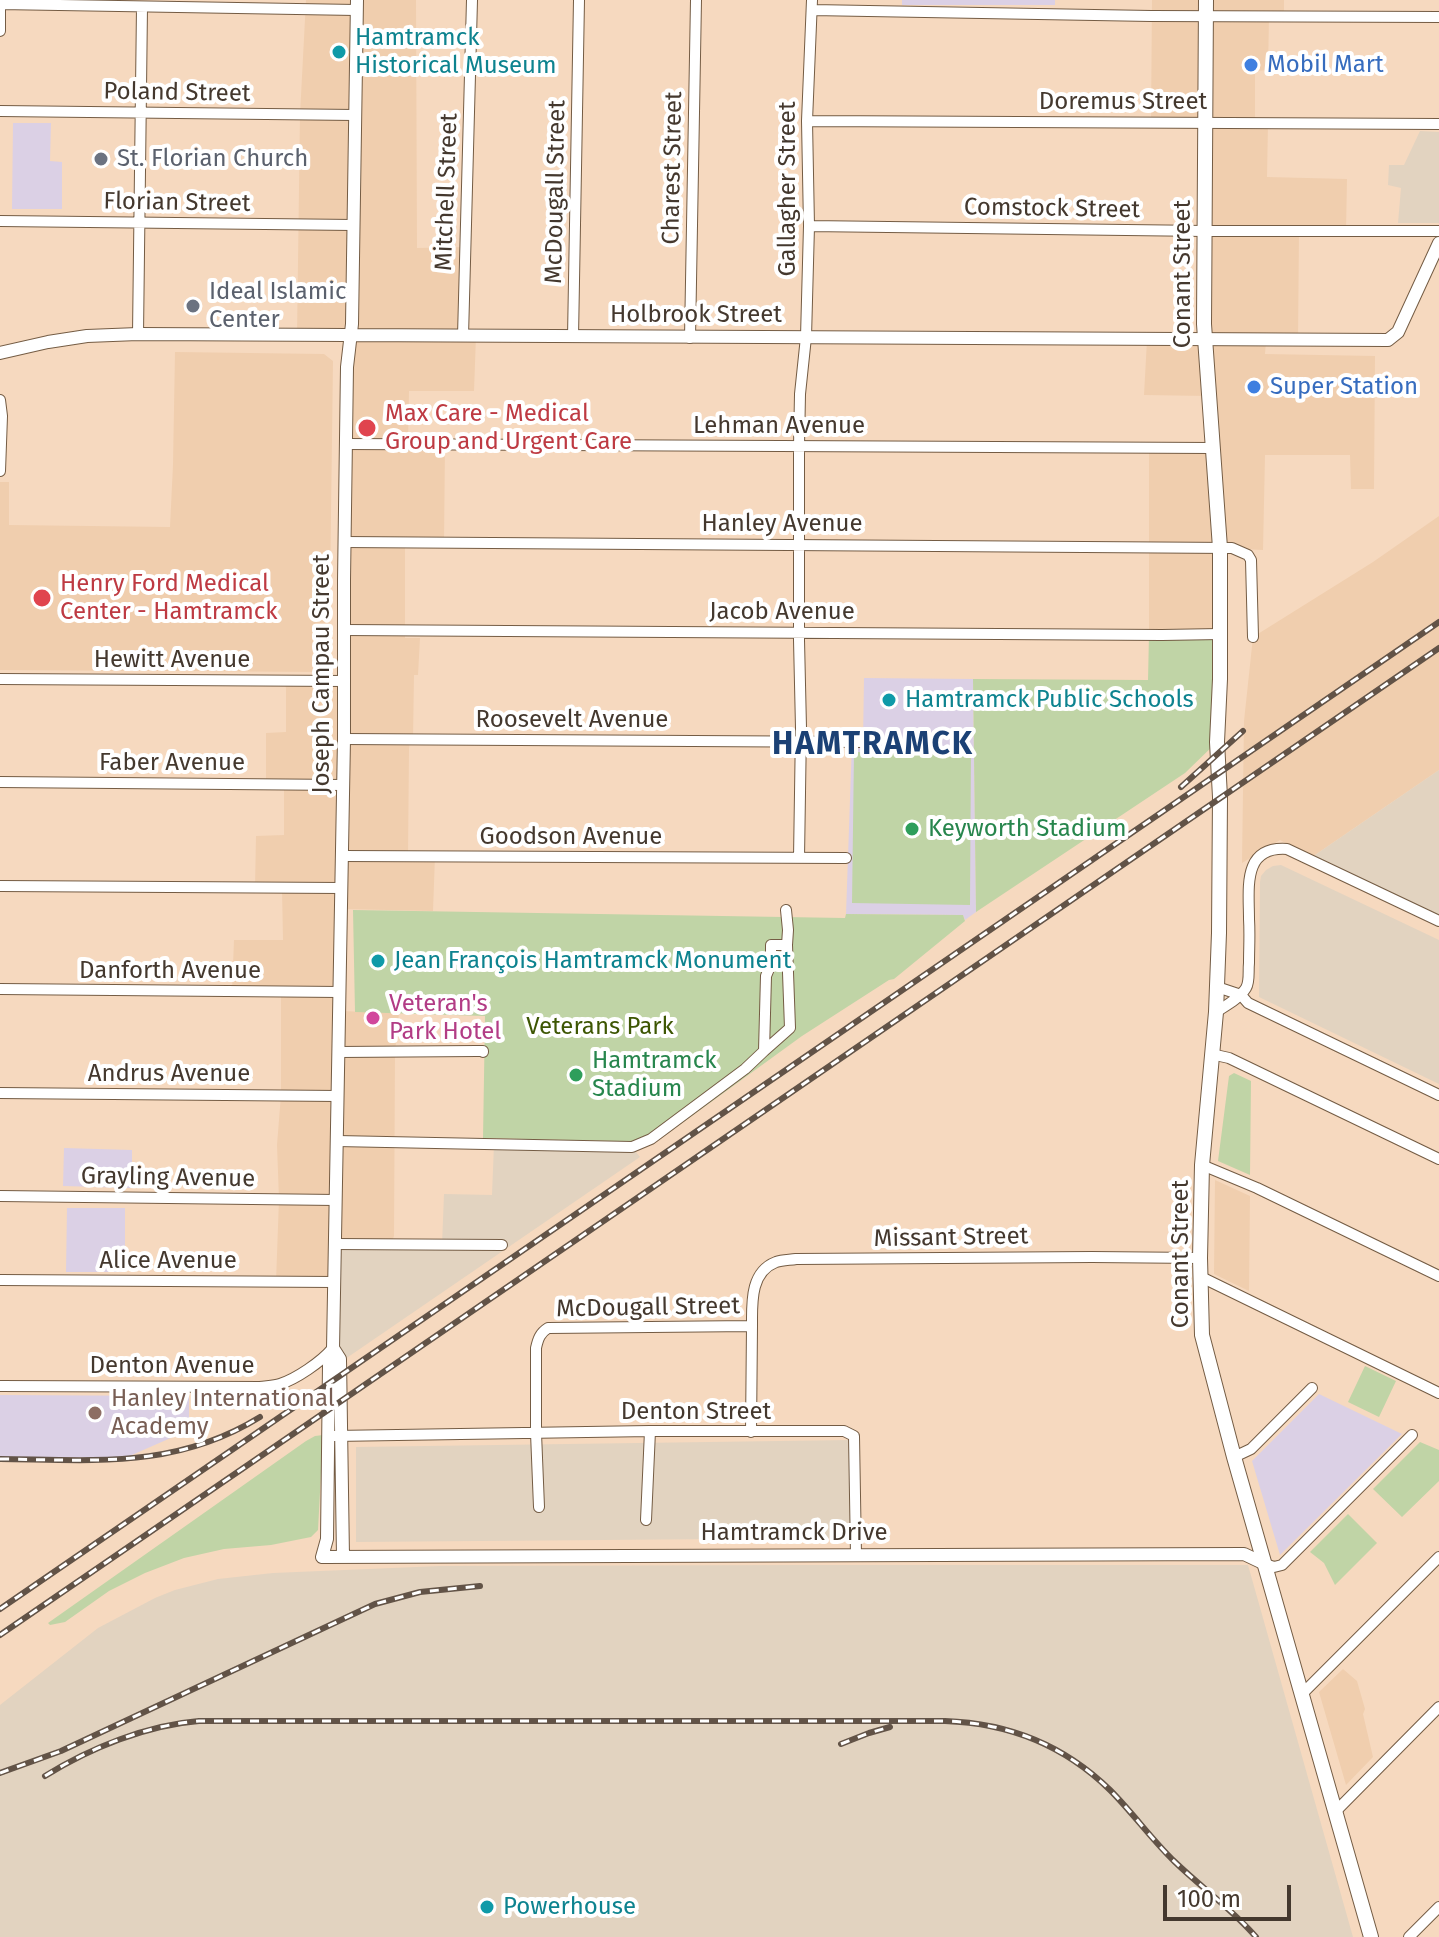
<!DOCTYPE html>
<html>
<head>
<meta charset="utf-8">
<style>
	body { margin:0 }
	#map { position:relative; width:1439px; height:1937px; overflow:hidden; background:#f6d9bf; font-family:"Fira Sans",sans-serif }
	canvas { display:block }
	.scale { position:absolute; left:1163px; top:1885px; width:128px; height:36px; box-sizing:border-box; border:4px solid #44382e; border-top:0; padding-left:10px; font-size:24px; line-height:28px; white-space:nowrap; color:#44382e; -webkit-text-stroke:6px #fff; paint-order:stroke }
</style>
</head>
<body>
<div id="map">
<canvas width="1439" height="1937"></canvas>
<div class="scale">100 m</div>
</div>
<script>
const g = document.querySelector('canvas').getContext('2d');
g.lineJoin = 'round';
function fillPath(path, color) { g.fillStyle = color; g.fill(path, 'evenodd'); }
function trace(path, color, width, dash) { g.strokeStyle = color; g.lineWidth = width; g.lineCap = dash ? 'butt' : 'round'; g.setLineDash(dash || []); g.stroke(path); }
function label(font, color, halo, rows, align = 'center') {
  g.font = font + ' "Fira Sans",sans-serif'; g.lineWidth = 8; g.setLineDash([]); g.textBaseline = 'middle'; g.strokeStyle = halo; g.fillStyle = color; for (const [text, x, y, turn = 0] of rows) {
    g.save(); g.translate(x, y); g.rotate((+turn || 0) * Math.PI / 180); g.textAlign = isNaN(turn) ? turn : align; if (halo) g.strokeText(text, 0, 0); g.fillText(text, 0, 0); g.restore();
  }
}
fillPath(new Path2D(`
	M306,0H416L417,248L466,247L463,336H476L474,391H409L408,444L445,445L444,542L405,543V638H420L418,675H414L413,739L410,740L409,749L408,855L435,856L433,911L342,909L340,1011L399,1013L395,1053L394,1236L391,1244L335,1282H276L279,1199L277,1145L281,1095V992L232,991L234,940H283L282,888H255L256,836L284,835V785L266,784V733L286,732V689L285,680L344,681L352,336H297L300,115Z
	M1152,0H1284V16L1269,17L1268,70L1255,71V123H1268L1267,177L1347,179L1346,231H1299L1298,341H1266L1265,354L1375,356L1374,489H1351L1350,455H1265L1263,550L1220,548V634L1149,635V447L1212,448L1208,396L1144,395L1147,340L1204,341L1205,123H1151Z
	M175,352L324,354L333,361L329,668L324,672L0,670V482H9V525L170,527L173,465Z
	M1439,516V770L1312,857L1280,840L1242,863L1244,721L1253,637L1373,562Z
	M1215,1180L1250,1196L1249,1291L1214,1274Z
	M1343,1669L1357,1681L1365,1709L1363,1714L1373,1757L1346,1785L1319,1692Z`), '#f0ceae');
fillPath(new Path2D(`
	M1420,131L1439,132V223H1398L1401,188L1388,185L1389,165H1404Z
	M1439,770V915L1312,857Z
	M1281,865L1439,940V1084L1259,997L1260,882L1261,876L1266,870L1273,866Z
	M494,1144L632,1147L640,1157L332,1368L336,1244L442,1245L444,1194L492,1195Z
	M850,1440V1538L356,1542V1447Z
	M803,1565H1248L1353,1937H0V1705L98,1628L155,1598L175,1590L218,1579L273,1573L440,1566Z`), '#e2d3c0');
fillPath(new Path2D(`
	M902,0H1055V5H902Z
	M13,123H51L50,161L62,162V209H12Z
	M864,678L973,679L976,912L965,920L963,915L846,914L852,742L863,741Z
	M64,1148L132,1150V1188L63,1186Z
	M67,1208H125V1272H66Z
	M1319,1394L1402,1434L1280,1555L1252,1461Z
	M0,1395L189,1396V1430L125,1458L0,1457Z`), '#dbd0e5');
fillPath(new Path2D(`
	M1220,634L1217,742L1185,773L976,912L973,679L1148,680L1149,635Z
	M854,752L971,754L970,905L852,903Z
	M353,910L845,918L846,914L963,915L965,921L894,979L889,980L802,1036L656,1142L483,1138L485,1016L355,1012Z
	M1234,1073L1251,1081L1250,1175L1218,1161L1229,1076Z
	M1365,1366L1396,1381L1379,1417L1348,1402Z
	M323,1435L318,1530L311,1537L271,1545L224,1549L184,1558L145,1573L109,1591L65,1622L50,1625L48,1623L306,1441L315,1436Z
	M1420,1442L1439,1450V1481L1402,1517L1373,1489Z
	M1348,1514L1377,1543L1335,1585L1324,1563L1310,1552Z`), '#c0d4a6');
const minor = new Path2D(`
	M0,4L356,10
	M812,10L1151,16L1439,17
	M0,31V0
	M0,111L355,115
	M807,121L1439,124
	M0,221L353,225
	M809,226L1205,231H1439
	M138,334L142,7
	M463,336L472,0
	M573,337L579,0
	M690,338L696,0
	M0,400L2,416L0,471
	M346,444L1213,448
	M344,542L1232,548L1248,555L1251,560L1253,637
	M344,630L1162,635L1220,634
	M0,679L345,681
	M344,739L867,742
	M0,782L343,785
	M342,856L846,858
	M799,858L801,728L799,640V446L800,394L806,337L809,226L807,121L812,0
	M0,886L342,888
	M786,910L788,930L787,945
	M1217,987L1241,995L1248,1003L1439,1095
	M0,989L340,992
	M1216,1012C1225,1006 1240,998 1246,988C1250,981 1248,972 1249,963C1249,949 1250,934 1249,919C1249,888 1242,846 1287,849L1439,921
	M339,1052L477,1051H483V1052L482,1051
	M1211,1054L1229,1058L1439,1159
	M0,1093L338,1096
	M337,1141L632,1147L651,1139L745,1069L764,1051L766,976L771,964V945H787L790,1028L764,1051
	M1202,1165L1257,1188L1439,1276
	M0,1196L336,1200
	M336,1244L502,1245
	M1201,1277L1439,1393
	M0,1280L335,1282
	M752,1326C752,1303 750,1272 776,1262C782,1260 790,1260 796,1259L1092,1257L1200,1258
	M0,1386L260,1387C266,1386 274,1386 280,1384C296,1379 321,1362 332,1349
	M334,1436L650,1431H844L854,1436L856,1555
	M1234,1457L1251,1449L1312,1388
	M539,1507L536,1433V1348C538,1339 540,1333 548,1328L752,1326L751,1432
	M646,1520L650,1431
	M1265,1564L1274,1567L1282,1565L1412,1435
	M1302,1694L1439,1557
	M1336,1811L1439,1707
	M1409,1937L1439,1907`);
const tertiary = new Path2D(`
	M0,353L48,342L87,336L138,334L1388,340L1398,332L1439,243
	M333,1348L344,739V580L347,367L352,324L357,0
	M343,1557L340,1359L333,1348L329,1365L327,1539L322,1557L1244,1554L1265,1564`);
const secondary = new Path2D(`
	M1206,0L1204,324L1220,548V679L1217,742L1220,797L1219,933L1216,1012L1202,1165L1200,1258L1202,1335L1234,1457L1371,1937`);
trace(minor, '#745c44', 12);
trace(tertiary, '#745c44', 14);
trace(secondary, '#745c44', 16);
trace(minor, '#fff', 10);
trace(tertiary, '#fff', 12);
trace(secondary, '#fff', 14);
const rail = new Path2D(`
	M1181,787L1243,731
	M0,1459C94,1460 176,1469 260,1417
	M0,1609L1439,622
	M0,1635L1439,648
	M841,1744L869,1733L890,1727
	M0,1773L61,1751L375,1604L420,1592L480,1586
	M45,1776C90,1748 147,1725 199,1721H945C1008,1723 1064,1745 1110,1790C1133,1813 1152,1840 1175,1862C1202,1888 1232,1909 1256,1937`);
trace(rail, '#625347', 6);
trace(rail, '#fff', 3, [9]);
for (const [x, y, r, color] of [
	[339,52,8,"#0f9aa8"],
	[1251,65,8,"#3f7fe0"],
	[101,159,8,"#6b7280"],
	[193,306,8,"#6b7280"],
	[1254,387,8,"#3f7fe0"],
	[367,428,10,"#e0444e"],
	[42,598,10,"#e0444e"],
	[889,700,8,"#0f9aa8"],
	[912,829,8,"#2e9e5b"],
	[378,961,8,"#0f9aa8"],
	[373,1018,8,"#d1479c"],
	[576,1075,8,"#2e9e5b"],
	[95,1413,8,"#8d6e63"],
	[487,1907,8,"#0f9aa8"]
]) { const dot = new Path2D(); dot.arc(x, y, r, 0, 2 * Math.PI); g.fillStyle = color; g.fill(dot); trace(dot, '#fff', 3); }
label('24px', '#0d838f', '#fff', [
	["Hamtramck",355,38],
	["Historical Museum",355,66],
	["Hamtramck Public Schools",905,700],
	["Jean François Hamtramck Monument",394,961],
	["Powerhouse",503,1907]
], 'left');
label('24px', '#366cbe', '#fff', [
	["Mobil Mart",1267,65],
	["Super Station",1270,387]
], 'left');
label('24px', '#44382e', '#fff', [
	["Poland Street",177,93,1],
	["Doremus Street",1123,102],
	["Charest Street",673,168,-89],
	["Gallagher Street",788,189,-90],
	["Mitchell Street",447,192,-88],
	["McDougall Street",556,192,-89],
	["Florian Street",177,203,1],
	["Comstock Street",1052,209,1],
	["Conant Street",1183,274,-90],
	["Holbrook Street",696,315],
	["Lehman Avenue",779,426],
	["Hanley Avenue",782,524],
	["Jacob Avenue",782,612],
	["Hewitt Avenue",172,660],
	["Joseph Campau Street",322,674,-90],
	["Roosevelt Avenue",572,720],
	["Faber Avenue",172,763],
	["Goodson Avenue",571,837],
	["Danforth Avenue",170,971],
	["Andrus Avenue",169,1074],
	["Grayling Avenue",168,1178,1],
	["Missant Street",951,1238,-1],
	["Conant Street",1181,1254,-90],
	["Alice Avenue",168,1261],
	["McDougall Street",648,1308,-1],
	["Denton Avenue",172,1366],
	["Denton Street",696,1412],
	["Hamtramck Drive",794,1533]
]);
label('24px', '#5b616d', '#fff', [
	["St. Florian Church",117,159],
	["Ideal Islamic",209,292],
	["Center",209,320]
], 'left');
label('24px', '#be3a42', '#fff', [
	["Max Care - Medical",385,414],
	["Group and Urgent Care",385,442],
	["Henry Ford Medical",60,584],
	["Center - Hamtramck",60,612]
], 'left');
label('24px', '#27864d', '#fff', [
	["Keyworth Stadium",928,829],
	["Hamtramck",592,1061],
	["Stadium",592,1089]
], 'left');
label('24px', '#b23c85', '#fff', [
	["Veteran's",389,1004],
	["Park Hotel",389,1032]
], 'left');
label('24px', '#3d5603', '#fff', [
	["Veterans Park",600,1027]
]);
label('24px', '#785e54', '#fff', [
	["Hanley International",111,1399],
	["Academy",111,1427]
], 'left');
g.letterSpacing = '2px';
label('bold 32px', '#1b4175', '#fff', [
	["HAMTRAMCK",873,745]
]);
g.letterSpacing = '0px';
</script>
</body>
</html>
